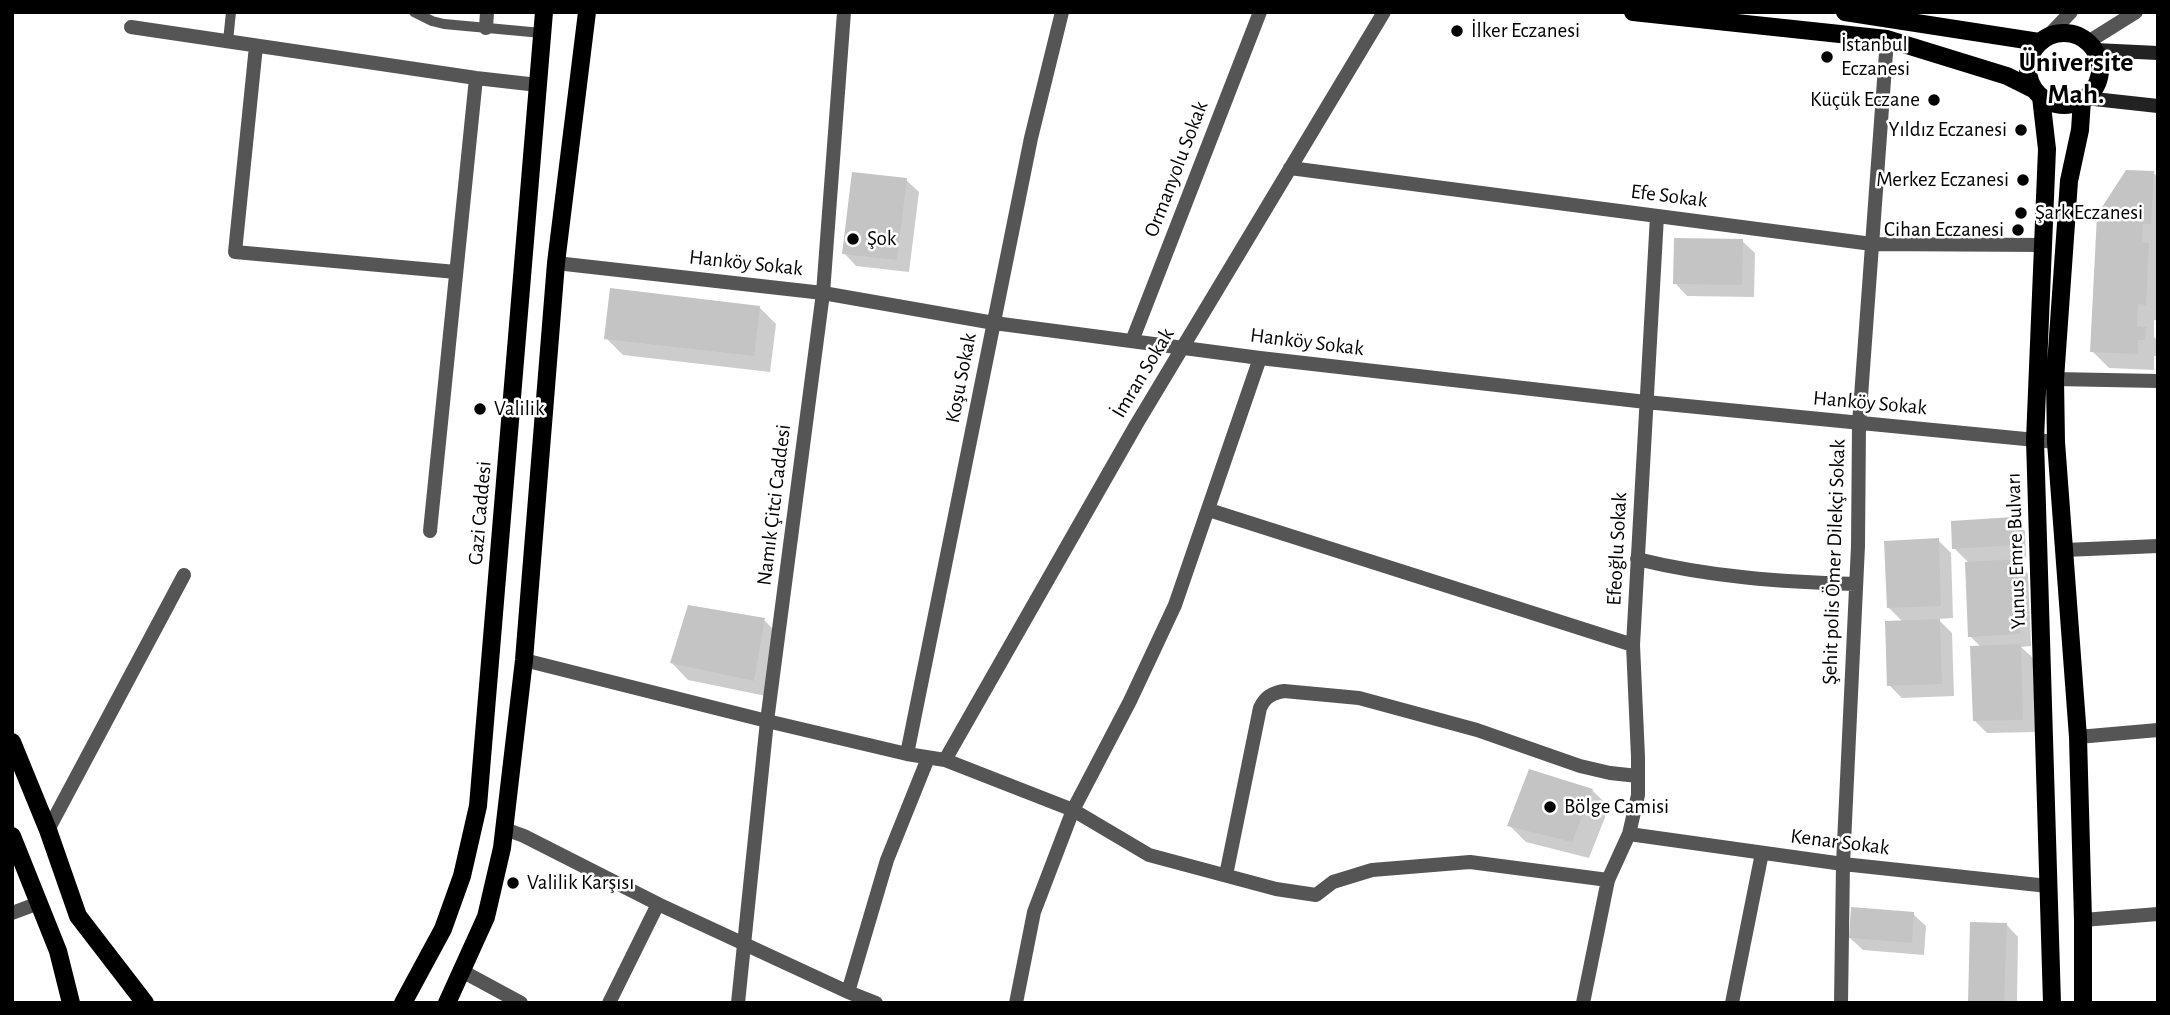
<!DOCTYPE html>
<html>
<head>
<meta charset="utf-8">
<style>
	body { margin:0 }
	#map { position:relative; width:2170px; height:1015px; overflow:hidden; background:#fff; font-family:"Alegreya Sans",sans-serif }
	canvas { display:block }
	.frame { position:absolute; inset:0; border:14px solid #000; pointer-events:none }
</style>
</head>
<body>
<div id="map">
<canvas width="2170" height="1015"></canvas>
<div class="frame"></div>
</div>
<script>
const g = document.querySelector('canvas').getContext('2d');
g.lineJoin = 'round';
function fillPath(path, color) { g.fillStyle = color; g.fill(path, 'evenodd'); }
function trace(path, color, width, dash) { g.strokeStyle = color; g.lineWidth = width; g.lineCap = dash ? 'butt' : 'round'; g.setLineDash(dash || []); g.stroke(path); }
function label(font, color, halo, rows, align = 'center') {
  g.font = font + ' "Alegreya Sans",sans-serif'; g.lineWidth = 5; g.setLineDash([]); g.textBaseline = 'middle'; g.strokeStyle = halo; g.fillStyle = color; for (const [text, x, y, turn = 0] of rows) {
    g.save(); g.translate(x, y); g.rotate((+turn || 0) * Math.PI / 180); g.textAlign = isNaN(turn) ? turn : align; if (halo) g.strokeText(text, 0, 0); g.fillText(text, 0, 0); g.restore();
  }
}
fillPath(new Path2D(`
	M2153,173L2158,177V321L2154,320V337L2158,341V356H2154V370L2109,368L2092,351Z
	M906,180L919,192L909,272L856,266L844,253Z
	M1742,241L1755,253L1754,297L1687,296L1675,283Z
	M759,307L776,324L770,372L623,355L606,338Z
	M2012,519L2025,531L2026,557L2012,558L2028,574L2031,646L2021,647L2033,658L2035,732L1987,733L1975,721L1981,647L1970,636L1969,563L1954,548Z
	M1938,540L1951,553L1953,618L1938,619L1952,633L1954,696L1902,698L1889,685L1903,622L1888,607Z
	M764,620L781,637L771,697L688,680L672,663Z
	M1592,790L1609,807L1589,858L1526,842L1509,825Z
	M1913,914L1926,926L1924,955L1863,950L1850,938Z
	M2006,924L2018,937L2017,1003H1970Z`), '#0003');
fillPath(new Path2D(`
	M2126,170L2154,171L2151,224H2143L2142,242L2149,243L2146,305L2138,304L2137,326L2146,327L2145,340H2138V354L2090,352L2097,215Z
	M852,172L907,178L897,260L842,254Z
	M1674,238L1743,239L1742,285L1673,284Z
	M610,288L760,306L754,356L604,339Z
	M2013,517L2015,545L1952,549L1951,521Z
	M1939,538L1941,606L1887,608L1884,541Z
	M2016,559L2020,634L1968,637L1965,562Z
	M688,605L765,618L754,681L670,663Z
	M1940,619L1942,684L1887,686L1885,621Z
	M2021,644L2023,720L1973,721L1970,646Z
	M1529,769L1593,789L1572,842L1507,826Z
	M1851,907L1914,912L1912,943L1849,938Z
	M1970,922L2007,923L2004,1003H1968Z`), '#c4c4c4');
trace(new Path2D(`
	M414,12L432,21L444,24L542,33
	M228,41L231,12`), '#555', 10);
trace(new Path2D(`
	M131,27L476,78L538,85
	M486,28L487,12
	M2048,36L2071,12
	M2088,42L2136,12
	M256,46L235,252L456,272
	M1290,168L1872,244L2044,245
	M556,263L823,293L994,323L1260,358L1646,402L2056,442
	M1132,341L1260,12
	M2055,379L2158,381
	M1209,510L1633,645
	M430,531L476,78
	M2065,550L2158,546
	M1637,559C1710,577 1782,582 1856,584
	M524,660L767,721L907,754L945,760L1073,810L1149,855L1276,889L1316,895L1333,882L1372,870L1470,862L1608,880
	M2078,737L2158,730
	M907,754L1031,138L1062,12
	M945,760L1136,425L1384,12
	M505,829L524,836L658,904L848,992L876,1003
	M48,830L184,575
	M1629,834L1843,864L2048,886
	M1226,875L1260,708C1265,697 1272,693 1284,691L1359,698L1477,730L1580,766L1610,773L1638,776
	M12,913L39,903
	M2083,920L2158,914
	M460,970L521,1003
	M848,992L887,860L928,758
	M609,1003L658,904
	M1016,1003L1034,912L1073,810L1130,701L1175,605L1260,358
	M1583,1003L1608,880L1629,834L1638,795V757L1633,645L1657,216
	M1732,1003L1762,853
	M1841,1003L1843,864L1858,546L1859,424L1887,39`), '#555', 14);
trace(new Path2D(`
	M738,1003L767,721L823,293L844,12`), '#555', 14);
trace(new Path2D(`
	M2095,50L2158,53
	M2085,98L2158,106`), '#222', 14);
trace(new Path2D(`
	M1633,12L1887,39L2007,76L2033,89
	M1845,12L2039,42
	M2028 69a36 36 0 1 1 72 0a36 36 0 1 1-72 0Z
	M2041,97L2047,149L2035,440L2052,1003
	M2082,100L2080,130L2069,181L2055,379L2056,442L2078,737L2083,920V1003
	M12,742L48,830L78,916L145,1003
	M12,836L58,951L71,1003
	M403,1003L443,929L462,876L478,806L544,12
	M447,1003L486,917L502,848L524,660L556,263L587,12`), '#000', 18);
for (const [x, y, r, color] of [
	[1457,31,7,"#000"],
	[1827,57,7,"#000"],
	[1934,100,7,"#000"],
	[2021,130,7,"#000"],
	[2023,180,7,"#000"],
	[2021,213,7,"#000"],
	[2018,230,7,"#000"],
	[853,239,7,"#000"],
	[480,409,7,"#000"],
	[1550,807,7,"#000"],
	[513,883,7,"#000"]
]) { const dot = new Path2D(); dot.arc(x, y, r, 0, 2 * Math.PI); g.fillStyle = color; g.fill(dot); trace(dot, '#fff', 2.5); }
label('21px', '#000', '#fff', [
	["İlker Eczanesi",1471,31],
	["İstanbul",1841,45],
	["Eczanesi",1841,69],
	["Küçük Eczane",1920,100,"right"],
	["Yıldız Eczanesi",2007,130,"right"],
	["Merkez Eczanesi",2009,180,"right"],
	["Şark Eczanesi",2035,213],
	["Cihan Eczanesi",2004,230,"right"],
	["Şok",867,239],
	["Valilik",494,409],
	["Bölge Camisi",1564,807],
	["Valilik Karşısı",527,883]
], 'left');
label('21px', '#000', '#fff', [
	["Ormanyolu Sokak",1176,169,-69],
	["Efe Sokak",1669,196,7],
	["Hanköy Sokak",746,263,6],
	["Hanköy Sokak",1307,342,7],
	["İmran Sokak",1143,373,-59],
	["Koşu Sokak",961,378,-79],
	["Hanköy Sokak",1870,403,5],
	["Namık Çitci Caddesi",774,505,-83],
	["Gazi Caddesi",480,513,-85],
	["Efeoğlu Sokak",1617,549,-87],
	["Yunus Emre Bulvarı",2016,551,-92],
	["Şehit polis Ömer Dilekçi Sokak",1834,562,-88],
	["Kenar Sokak",1840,842,7]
]);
label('bold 28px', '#000', '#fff', [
	["Üniversite",2076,63],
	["Mah.",2076,95]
]);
</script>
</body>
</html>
